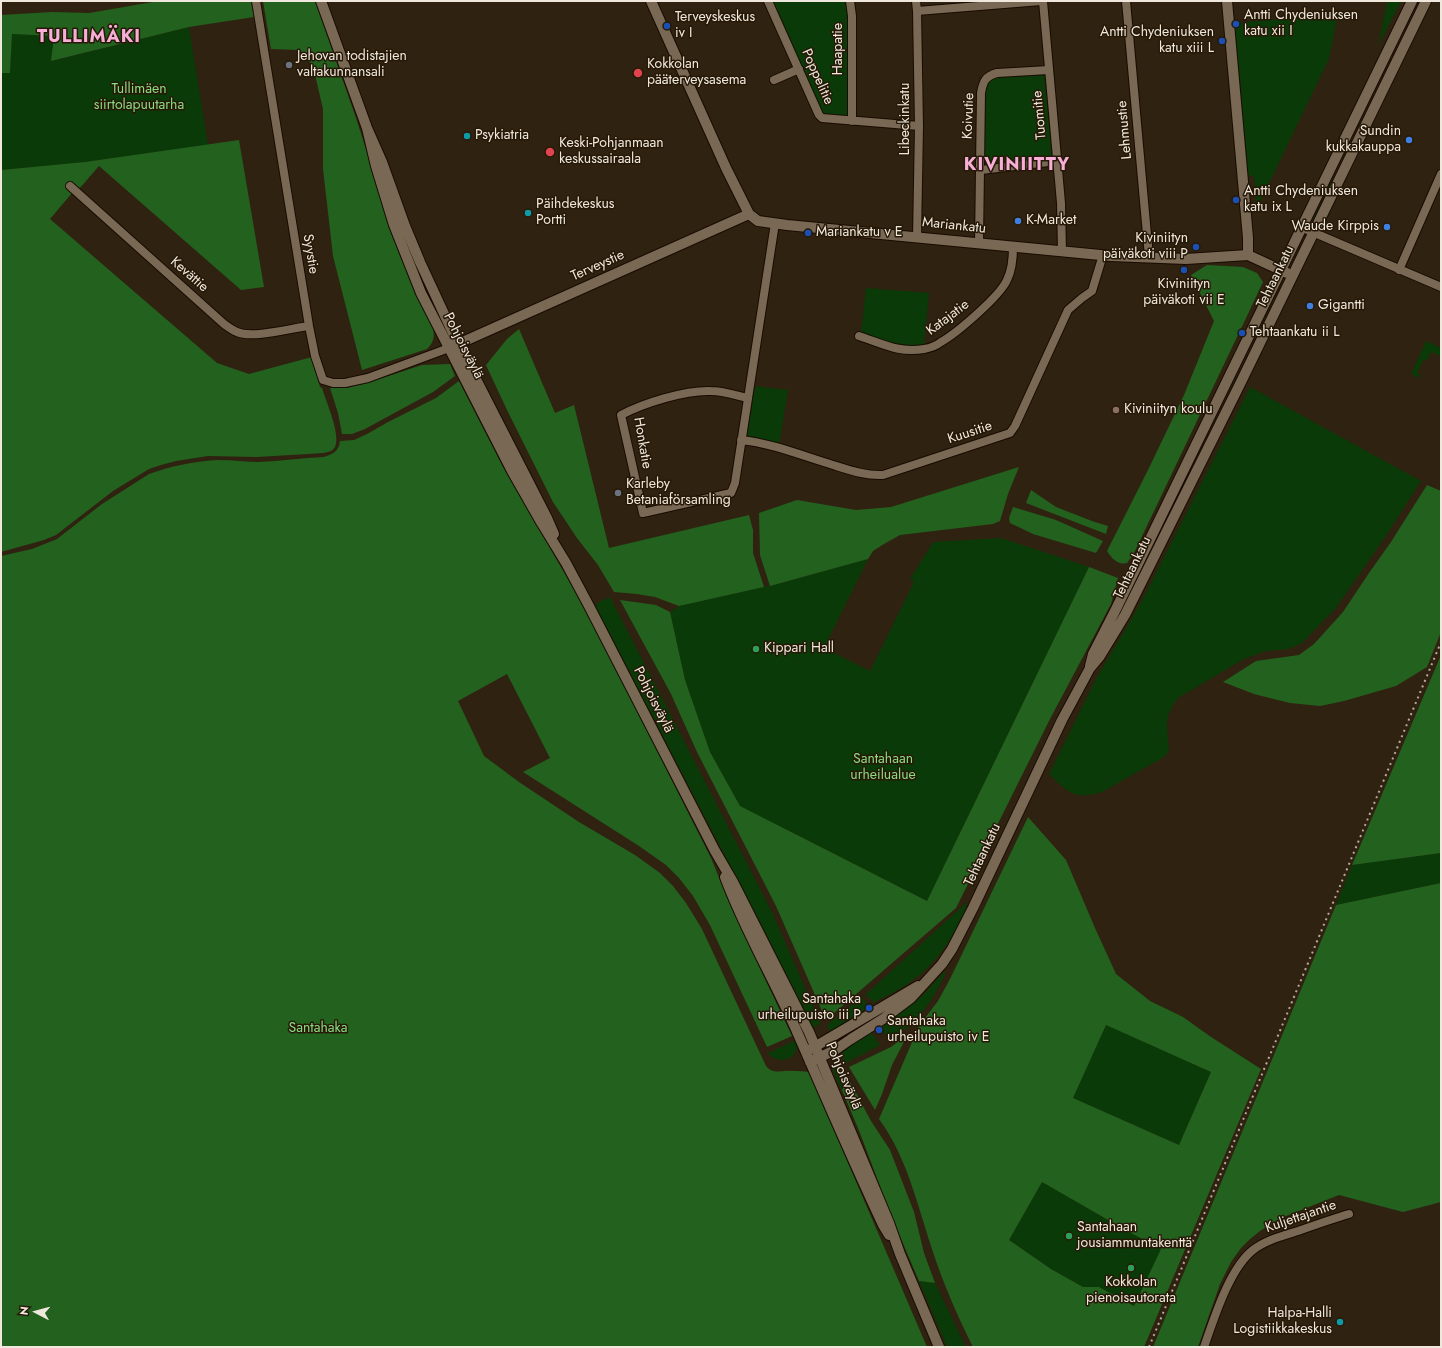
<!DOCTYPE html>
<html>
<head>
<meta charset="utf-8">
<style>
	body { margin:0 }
	#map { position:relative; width:1442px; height:1348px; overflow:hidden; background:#302210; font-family:Jost,sans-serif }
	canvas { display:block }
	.frame { position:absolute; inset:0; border:2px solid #f1e8dd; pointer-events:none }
	.north { position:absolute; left:16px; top:1292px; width:40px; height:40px; -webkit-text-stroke:3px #261907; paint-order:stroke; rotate:276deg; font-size:11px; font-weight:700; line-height:16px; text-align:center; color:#f1e8dd }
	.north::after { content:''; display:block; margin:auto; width:14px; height:18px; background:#f1e8dd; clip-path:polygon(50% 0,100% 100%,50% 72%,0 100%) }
</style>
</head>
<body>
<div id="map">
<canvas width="1442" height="1348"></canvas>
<div class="frame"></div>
<div class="north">N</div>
</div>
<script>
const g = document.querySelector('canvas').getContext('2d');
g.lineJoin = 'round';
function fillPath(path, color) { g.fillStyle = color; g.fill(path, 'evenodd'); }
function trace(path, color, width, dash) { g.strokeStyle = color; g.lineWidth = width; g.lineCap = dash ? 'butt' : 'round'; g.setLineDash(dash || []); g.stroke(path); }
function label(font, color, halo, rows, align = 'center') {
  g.font = font + ' Jost,sans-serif'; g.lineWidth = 3; g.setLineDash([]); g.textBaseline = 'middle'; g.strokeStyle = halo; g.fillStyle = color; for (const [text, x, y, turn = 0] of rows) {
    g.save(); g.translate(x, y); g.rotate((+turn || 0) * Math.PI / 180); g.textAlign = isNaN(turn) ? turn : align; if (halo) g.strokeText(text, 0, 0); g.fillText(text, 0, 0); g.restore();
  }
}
fillPath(new Path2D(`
	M771,1H846L849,20L848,117L824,114L819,107Z
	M1387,1H1401L1378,46Z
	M1338,14L1329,59L1257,208L1254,177L1247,175L1233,23Z
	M189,27L208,145L85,162L1,170V73H10L12,34L55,36L52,61Z
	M1044,74L1052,159L985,166L984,115L986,84L993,78L998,76Z
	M1328,182L1332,184L1315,220L1313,219L1325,194L1326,187Z
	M866,288L929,293L924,345L903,347L861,334Z
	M1426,341L1441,348V356L1431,352L1427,361L1424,359L1417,373L1420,375L1419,378L1411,374Z
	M755,386L788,390L779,446L747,437Z
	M1250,387L1421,481L1383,540L1336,608L1302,643L1288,649L1266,651L1244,659L1178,698C1162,719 1168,728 1169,751L1164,757L1102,792C1075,800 1068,793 1049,774L1097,677L1131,620L1146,593Z
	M1001,538L1089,567L927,901L740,806L710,752L685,680L670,612L679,606L785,582L868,559L824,648L870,671L914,582L910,579L933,542Z
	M610,597L771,910L819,1020L820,1024L812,1028L724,854L599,613L596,606L597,603Z
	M1441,853V883L1336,905L1352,865Z
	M967,902C966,913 960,923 954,933C933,969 911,985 874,1002L865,995Z
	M944,972H946C939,989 927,1008 914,1022C907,1029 897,1034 889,1040L880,1027L922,996Z
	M862,997L868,1005C861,1020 845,1026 831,1034L827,1025Z
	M1106,1025L1211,1072L1179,1145L1073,1098Z
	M871,1032L880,1045L846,1063L839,1051Z
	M796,1040C802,1058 779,1067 768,1053Z
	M835,1055L849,1080L842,1090C837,1079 828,1068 835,1055Z
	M1042,1182L1129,1232L1162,1249L1134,1306L1099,1287H1083L1051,1269L1009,1240Z
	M919,1281L935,1283L966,1347H947Z`), '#0a3a07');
fillPath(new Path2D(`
	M159,1H251L254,17L189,27L51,61L54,36L12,34L10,73H1V15L52,12L89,13Z
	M263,1H315L356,118L401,258L433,329C435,337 433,343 427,349L362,370L333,256L323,169V109L313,66L300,50L271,49Z
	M239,140L264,287L241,290L99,166L79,189L72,193L50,219L217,363L249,374L312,357L320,387L322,388C326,402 341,434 335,447C333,451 328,452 324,453L257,457L208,456L176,461L161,465L149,469L113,491L56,535L44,540L1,552V170L85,162Z
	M1207,265L1243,267L1257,273L1263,282L1247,316L1134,553L1127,563C1118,565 1112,559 1107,551L1148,470L1184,395L1214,321L1191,275Z
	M519,329L555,413L574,405L609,548L749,515L753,530V553L764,587L679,606L655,597L637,594L614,592L598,565L577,538L553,502L507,410L486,365L507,339Z
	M450,364L455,376L433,392L365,429L352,434H342L338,413L330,388H346L370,382L422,365Z
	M459,381L503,467L587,612L711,858L731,907L792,1036L767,1047L710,925L693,896L679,878L666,865L639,846L523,772L550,758L507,674L458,701L484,756L519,782L579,822L635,855L660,873L673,886L686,903L702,929L766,1066C773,1075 783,1070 793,1071C798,1071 804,1071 809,1072L927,1347H1V556L32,549L57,539L102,504L149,474C171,466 195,461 219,460C232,460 246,462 259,462C281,461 302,458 324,457C333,454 339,451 340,441L354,440L367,434L388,422L436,398Z
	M1019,467L1008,494L1000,521L993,524L900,535L884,544L873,551L868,559L770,586L760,555L759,513L797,500L856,510L891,507Z
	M1427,485L1441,491V632L1427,667L1396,686L1344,701L1320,706L1290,703L1254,694L1223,682L1256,661L1299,655L1314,644L1343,612L1369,573L1391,542Z
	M1031,490L1056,507L1092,521L1108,526L1106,534L1026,503Z
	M1013,507L1056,520L1103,541L1096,553L1033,534L1010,523L1009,518Z
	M1089,567L1118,578L1111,604L1050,719L956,908L826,1020L776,906L697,752L671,694L620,600L656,605L670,612L685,680L710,752L740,806L927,901Z
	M1441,655V853L1352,865Z
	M1028,817L1066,860L1095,928L1116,974L1150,1001L1183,1017L1211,1037L1261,1069L1144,1347H973C957,1315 943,1283 932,1249C917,1204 907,1157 879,1119L919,1026L938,1001L950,979ZM1106,1025L1211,1072L1179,1145L1073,1098ZM1042,1182L1129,1232L1161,1249L1134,1306L1099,1287H1083L1051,1269L1009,1240Z
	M1441,883V1202L1403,1212L1339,1195L1281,1218L1260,1231L1249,1240L1241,1248L1231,1262L1220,1284L1198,1347H1153L1336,905Z
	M908,1034L892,1065L882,1094L875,1110L849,1067L891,1047Z
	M849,1080L871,1121L890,1150L914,1212L924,1253L935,1283L919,1281L890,1213L860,1133L842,1090Z`), '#23611f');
const minor = new Path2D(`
	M256,1L309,326L315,356L323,380L333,383H345L368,378L449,348
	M768,1L819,115L822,118L919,126
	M850,1L852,16V121
	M916,1L917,11L919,126L917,237
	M1043,1L1061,203L1062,251
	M1126,1L1149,257
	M917,11L1041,1
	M774,80L799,69
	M981,170L1057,161
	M70,186L224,324C228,327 232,330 237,332C253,339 292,328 309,326
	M1303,228L1441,287
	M979,243L981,93C983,82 985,76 997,73L1049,70
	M1399,270L1441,174
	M859,336C883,344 898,353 924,349C930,348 936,346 941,342C957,333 1000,296 1007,280C1012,270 1013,258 1013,247
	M747,398C735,395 723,391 711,391C685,390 644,403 621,415L643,513L731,493L735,483L775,223
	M741,440C771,443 803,456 833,465C849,470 866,476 883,475L1010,433L1015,426L1068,310L1082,298L1092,291L1103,255
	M1204,1347C1214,1319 1229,1269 1253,1250C1266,1240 1282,1236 1298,1231C1315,1225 1332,1219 1349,1214`);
const tertiary = new Path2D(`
	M651,1L726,168L749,214L758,221L787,225L1111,256L1186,259L1248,255
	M458,344L749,214`);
const secondary = new Path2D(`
	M321,1L367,128L382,162L405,226L420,262L458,344L547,518L554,534
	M1227,1L1248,238V255L1287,273
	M367,128L376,166L394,225L421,293L512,471L541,522L566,563L589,606L715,851L733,882L809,1032L889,1223L900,1254L939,1347
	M1090,666L1093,654L1116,609L1412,1
	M725,877C745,931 775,981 798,1034C826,1098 853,1161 883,1225L889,1235
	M811,1049L918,986
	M810,1062L835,1050L851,1039L883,1019L911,998L942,964L952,949L973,908L1062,720L1090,668L1100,656L1125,615L1143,579L1241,382L1426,1`);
trace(minor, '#180b00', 10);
trace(tertiary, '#180b00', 12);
trace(secondary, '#180b00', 12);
trace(minor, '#786854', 8);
trace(tertiary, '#786854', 10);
trace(secondary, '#786854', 10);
trace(new Path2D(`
	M1149,1347L1441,642`), '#b5aa9d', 2, [2, 4]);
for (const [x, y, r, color] of [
	[1236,24,4,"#1a4fb4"],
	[667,26,4,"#1a4fb4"],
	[1222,41,4,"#1a4fb4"],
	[289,65,4,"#6b7280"],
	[638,73,5,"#e0444e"],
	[467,136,4,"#0f9aa8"],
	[1409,140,4,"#3f7fe0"],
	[550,152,5,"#e0444e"],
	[1236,200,4,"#1a4fb4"],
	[528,213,4,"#0f9aa8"],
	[1018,221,4,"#3f7fe0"],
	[1387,227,4,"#3f7fe0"],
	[808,233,4,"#1a4fb4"],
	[1196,247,4,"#1a4fb4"],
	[1184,270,4,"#1a4fb4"],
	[1310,306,4,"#3f7fe0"],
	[1242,333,4,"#1a4fb4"],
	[1116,410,4,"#8d6e63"],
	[618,493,4,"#6b7280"],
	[756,649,4,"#2e9e5b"],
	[869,1008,4,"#1a4fb4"],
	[879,1030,4,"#1a4fb4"],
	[1069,1236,4,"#2e9e5b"],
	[1131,1268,4,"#2e9e5b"],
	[1340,1322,4,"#0f9aa8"]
]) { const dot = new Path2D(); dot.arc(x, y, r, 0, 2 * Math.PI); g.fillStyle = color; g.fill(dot); trace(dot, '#261907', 1.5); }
label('14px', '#f1e8dd', '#261907', [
	["Antti Chydeniuksen",1244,16],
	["katu xii I",1244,32],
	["Terveyskeskus",675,18],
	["iv I",675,34],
	["Antti Chydeniuksen",1214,33,"right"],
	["katu xiii L",1214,49,"right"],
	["Jehovan todistajien",297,57],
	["valtakunnansali",297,73],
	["Kokkolan",647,65],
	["pääterveysasema",647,81],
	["Sundin",1401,132,"right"],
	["kukkakauppa",1401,148,"right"],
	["Psykiatria",475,136],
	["Keski-Pohjanmaan",559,144],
	["keskussairaala",559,160],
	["Antti Chydeniuksen",1244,192],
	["katu ix L",1244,208],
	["Päihdekeskus",536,205],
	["Portti",536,221],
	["K-Market",1026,221],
	["Waude Kirppis",1379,227,"right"],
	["Mariankatu v E",816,233],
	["Kiviniityn",1188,239,"right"],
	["päiväkoti viii P",1188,255,"right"],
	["Kiviniityn",1184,285,"center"],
	["päiväkoti vii E",1184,301,"center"],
	["Gigantti",1318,306],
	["Tehtaankatu ii L",1250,333],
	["Kiviniityn koulu",1124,410],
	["Karleby",626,485],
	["Betaniaförsamling",626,501],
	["Kippari Hall",764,649],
	["Santahaka",861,1000,"right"],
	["urheilupuisto iii P",861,1016,"right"],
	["Santahaka",887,1022],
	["urheilupuisto iv E",887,1038],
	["Santahaan",1077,1228],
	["jousiammuntakenttä",1077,1244],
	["Kokkolan",1131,1283,"center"],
	["pienoisautorata",1131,1299,"center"],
	["Halpa-Halli",1332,1314,"right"],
	["Logistiikkakeskus",1332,1330,"right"]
], 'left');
label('14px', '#f1e8dd', '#261907', [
	["Haapatie",839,49,-90],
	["Poppelitie",817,77,66],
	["Tuomitie",1040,115,-95],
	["Koivutie",969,116,-88],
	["Libeckinkatu",906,119,-90],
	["Lehmustie",1125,130,-95],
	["Mariankatu",954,226,6],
	["Syystie",310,254,81],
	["Terveystie",598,266,-24],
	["Kevättie",189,275,41],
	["Tehtaankatu",1276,277,-64],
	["Katajatie",948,318,-37],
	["Pohjoisväylä",463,346,63],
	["Kuusitie",970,433,-18],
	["Honkatie",642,443,80],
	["Tehtaankatu",1133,568,-64],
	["Pohjoisväylä",653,700,63],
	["Tehtaankatu",983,855,-65],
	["Pohjoisväylä",843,1076,67],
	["Kuljettajantie",1301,1217,-19]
]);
label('14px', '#89dc81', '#261907', [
	["Tullimäen",139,90],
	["siirtolapuutarha",139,106],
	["Santahaan",883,760],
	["urheilualue",883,776],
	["Santahaka",318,1029]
]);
g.letterSpacing = '1px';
label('bold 18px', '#f7aed7', '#261907', [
	["TULLIMÄKI",89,38],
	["KIVINIITTY",1017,166]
]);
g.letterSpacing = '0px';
</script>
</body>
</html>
